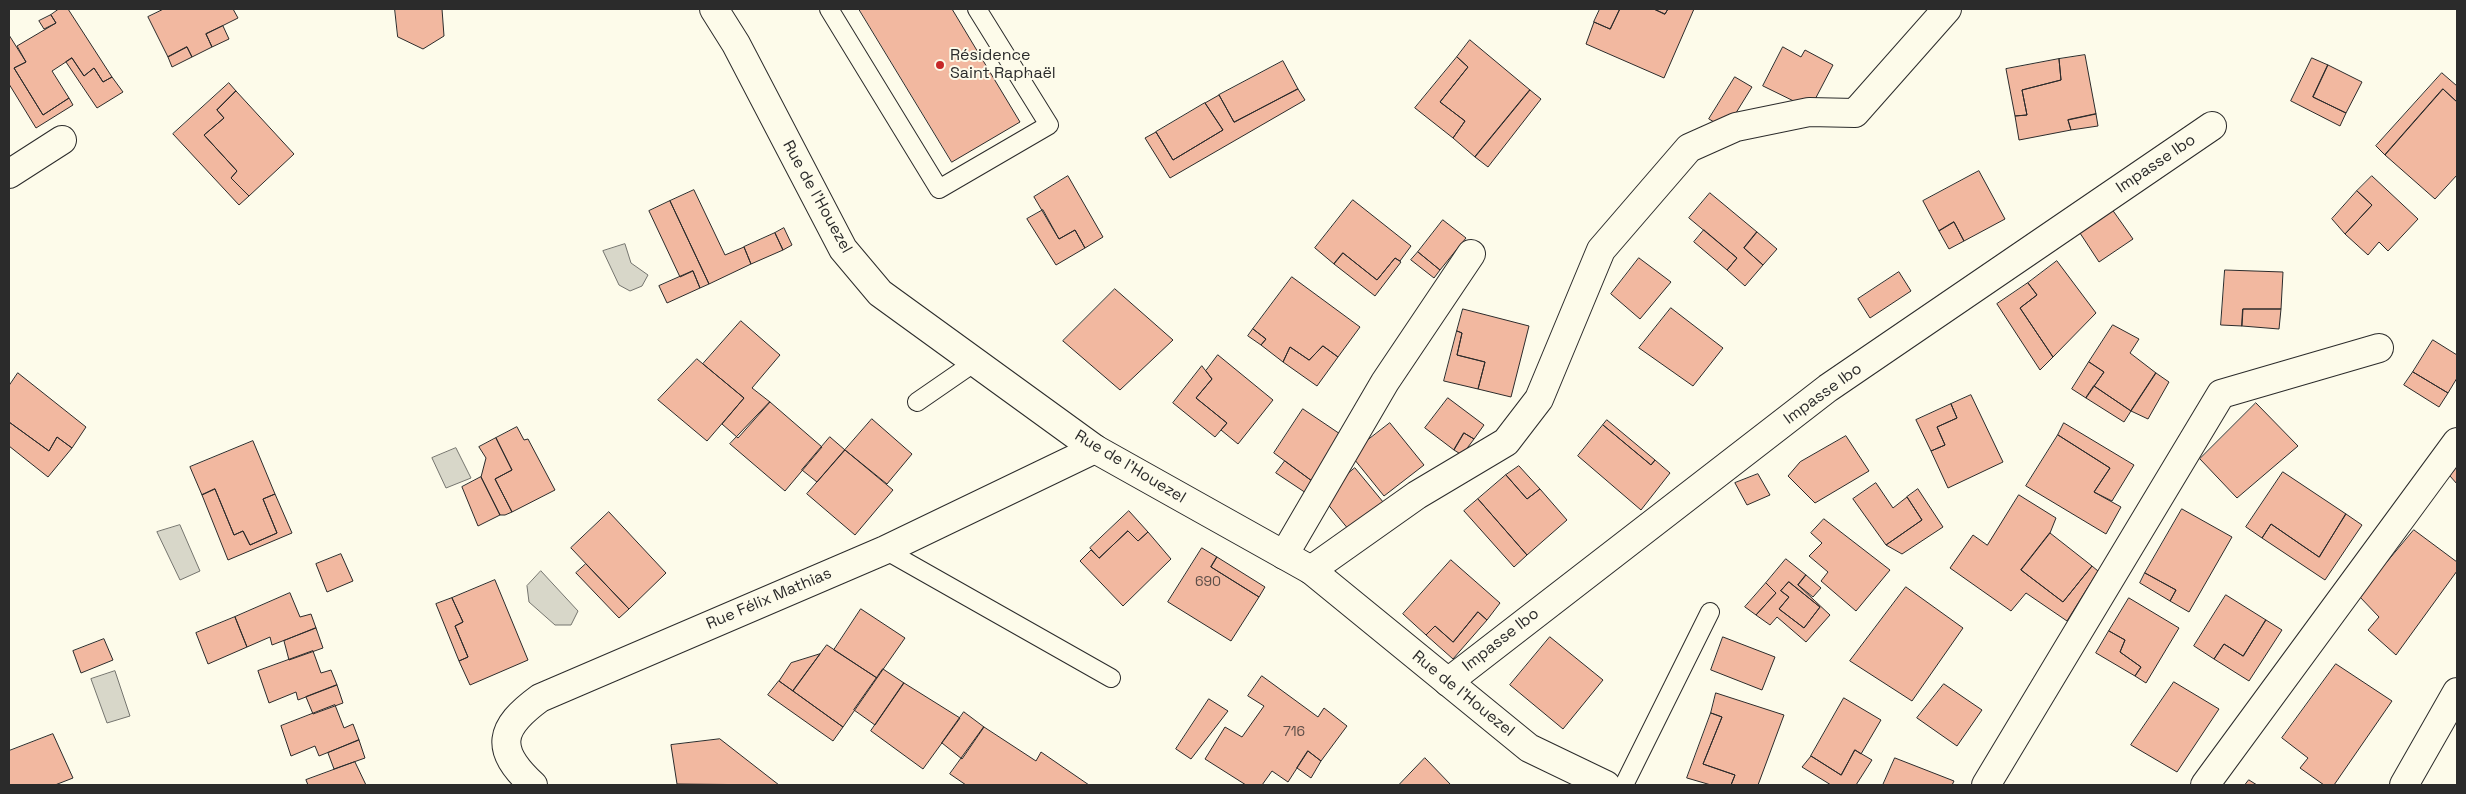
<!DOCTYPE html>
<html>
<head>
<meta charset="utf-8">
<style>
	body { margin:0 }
	#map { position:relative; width:2466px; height:794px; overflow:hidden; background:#fdfbea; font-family:"Space Grotesk",sans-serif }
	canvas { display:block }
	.frame { position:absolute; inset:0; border:10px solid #2b2b2b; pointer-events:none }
</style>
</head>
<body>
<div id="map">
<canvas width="2466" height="794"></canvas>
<div class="frame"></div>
</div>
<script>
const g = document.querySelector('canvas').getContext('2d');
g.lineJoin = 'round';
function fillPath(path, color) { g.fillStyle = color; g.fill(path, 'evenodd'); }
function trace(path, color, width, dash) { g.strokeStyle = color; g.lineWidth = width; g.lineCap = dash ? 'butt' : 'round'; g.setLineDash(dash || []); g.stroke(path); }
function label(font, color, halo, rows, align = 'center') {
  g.font = font + ' "Space Grotesk",sans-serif'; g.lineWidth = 4; g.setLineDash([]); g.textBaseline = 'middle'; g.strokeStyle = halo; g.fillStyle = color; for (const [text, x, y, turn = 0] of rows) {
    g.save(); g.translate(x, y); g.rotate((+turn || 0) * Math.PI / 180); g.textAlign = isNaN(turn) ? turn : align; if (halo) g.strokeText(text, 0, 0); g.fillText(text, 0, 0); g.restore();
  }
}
const water = new Path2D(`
	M625,244L631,263L648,275L642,286L630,291L619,285L603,251Z
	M456,448L471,478L446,488L432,458Z
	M180,525L200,571L180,580L157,532Z
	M541,571L578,611L571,625H555L529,602L527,586Z
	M115,671L130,716L107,723L91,679Z`);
fillPath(water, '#d8d7c9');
trace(water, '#74746e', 1);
const building = new Path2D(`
	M59,9H68L112,77L103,82L94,68L84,76L72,58L52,71L69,98L43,115L14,68L26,62L17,46L56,23L51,15Z
	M164,9H233L238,18L206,34L212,47L192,57L187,47L168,57L148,17Z
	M395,9H442L444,36L423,49L398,37Z
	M859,9H952L1020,122L952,162Z
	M1600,9H1620L1610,29L1594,22Z
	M1620,9H1654L1665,14L1668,9H1694L1664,78L1586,44L1594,22L1610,29Z
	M1654,9H1668L1665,14Z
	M51,15L56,23L44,29L39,21Z
	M223,26L229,39L212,47L206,34Z
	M9,35L26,62L14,68L43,115L69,98L73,105L36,128L9,84Z
	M1470,40L1530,90L1475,157L1453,138L1465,121L1440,102L1468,67L1457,57Z
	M187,47L192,57L172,67L168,57Z
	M1783,47L1801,57L1805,50L1833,65L1810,109L1763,86Z
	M2085,55L2096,114L2068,120L2071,130L2019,140L2015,116L2027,115L2022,90L2061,80L2059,59Z
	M1457,57L1468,67L1440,102L1465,121L1453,138L1415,108Z
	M72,58L84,76L94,68L103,82L112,77L123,92L97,108L66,62Z
	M2312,58L2328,65L2313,97L2346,113L2340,126L2291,101Z
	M2059,59L2061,80L2022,90L2027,115L2015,116L2006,69Z
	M1283,61L1298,89L1234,122L1219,95Z
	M2328,65L2362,82L2346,113L2313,97Z
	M2442,73L2457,86V102L2443,89L2385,155L2376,146Z
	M1735,77L1752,87L1726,129L1709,119Z
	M229,83L236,91L217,110L224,118L204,135L237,171L231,178L249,196L239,205L173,134Z
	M1298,89L1305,100L1170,178L1145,138L1156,132L1173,160L1223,130L1205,103L1219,95L1234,122Z
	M2443,89L2457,102V175L2435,199L2385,155Z
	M1530,90L1541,99L1488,167L1475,157Z
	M236,91L294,154L249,196L231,178L237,171L204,135L224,118L217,110Z
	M1205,103L1223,130L1173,160L1156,132Z
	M2096,114L2098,126L2071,130L2068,120Z
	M1979,171L2005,219L1964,241L1954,222L1939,231L1923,201Z
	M1068,176L1103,237L1085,248L1075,230L1059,239L1034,197Z
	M2372,176L2418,219L2388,251L2379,242L2368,255L2345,234L2372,205L2357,191Z
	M694,190L725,255L744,247L751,264L709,284L670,201Z
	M2357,191L2372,205L2345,234L2332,219Z
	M1710,193L1757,232L1744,248L1763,265L1745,286L1727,270L1737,258L1689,218Z
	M1353,200L1411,246L1400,261L1395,258L1377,280L1343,253L1334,264L1315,248Z
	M670,201L709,284L700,288L693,271L680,277L649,211Z
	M2109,205L2133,239L2099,262L2076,227Z
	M1043,210L1059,239L1075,230L1085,248L1056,265L1027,219Z
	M1443,220L1466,238L1440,270L1418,252Z
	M1954,222L1964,241L1949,249L1939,231Z
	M784,228L792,245L783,250L775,233Z
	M1704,230L1737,258L1727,270L1694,242Z
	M1757,232L1777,249L1763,265L1744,248Z
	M775,233L783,250L751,264L744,247Z
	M1418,252L1440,270L1434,278L1411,260Z
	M1343,253L1377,280L1395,258L1401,262L1375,296L1334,264Z
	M1639,258L1671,282L1640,319L1611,294Z
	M2057,261L2096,313L2053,357L2020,308L2037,295L2028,283Z
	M2225,270L2283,272L2281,309H2243L2242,326L2221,325Z
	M693,271L700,288L667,303L659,286Z
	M1899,272L1911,291L1870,318L1858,299Z
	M1292,277L1360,327L1338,357L1323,346L1309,360L1290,347L1283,362L1261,345L1266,339L1253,329Z
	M2028,283L2037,295L2020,308L2053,357L2040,370L1997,304Z
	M1115,289L1173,340L1120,390L1063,341Z
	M1671,308L1723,348L1693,386L1639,348Z
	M1463,309L1529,326L1511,397L1478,389L1485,362L1457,355L1462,333L1457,331Z
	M2243,309H2281L2279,329L2242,326Z
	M741,321L780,355L752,388L770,402L738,438L722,424L744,398L703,364Z
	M2113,325L2139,339L2130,353L2156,373L2131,411L2094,386L2104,372L2089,362Z
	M1253,329L1266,339L1261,345L1248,336Z
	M1457,331L1462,333L1457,355L1485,362L1478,389L1444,381Z
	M2433,340L2457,355V378L2448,393L2413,372Z
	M1323,346L1338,357L1317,386L1283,362L1290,347L1309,360Z
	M1218,355L1273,400L1238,444L1221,430L1227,423L1196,398L1212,379L1206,371Z
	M697,359L744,398L707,441L658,400Z
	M2089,362L2104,372L2086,398L2072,389Z
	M1202,366L1212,379L1196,398L1227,423L1215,437L1173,403Z
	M2413,372L2448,393L2439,407L2404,385Z
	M18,373L86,427L72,448L57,437L49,451L9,422V386Z
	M2156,373L2169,382L2148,419L2131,411Z
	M2094,386L2131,411L2124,422L2086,398Z
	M1971,395L2003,462L1948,488L1931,451L1945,445L1937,427L1957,418L1951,404Z
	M1448,398L1484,425L1474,439L1464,433L1454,450L1425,428Z
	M770,402L822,447L785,491L730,444Z
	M2256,403L2298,446L2237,498L2200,459Z
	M1951,404L1957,418L1937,427L1945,445L1931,451L1916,420Z
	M1303,409L1346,438L1316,484L1274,453Z
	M872,419L912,454L887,484L845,450Z
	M1607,420L1655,460L1651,465L1603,425Z
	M9,422L49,451L57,437L72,448L48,477L9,446Z
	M1390,423L1424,465L1384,496L1350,454Z
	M2064,423L2134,465L2112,501L2094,492L2110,468L2058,435Z
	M1603,425L1651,465L1655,460L1670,473L1641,510L1578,456Z
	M517,427L524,440L528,439L555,490L512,512L495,479L512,470L496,438Z
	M1464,433L1474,439L1462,455L1454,450Z
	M2058,435L2110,468L2094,492L2121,507L2106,534L2026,486Z
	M1846,436L1869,471L1815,503L1788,476L1800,462Z
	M830,437L845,450L817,482L802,470Z
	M496,438L512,470L495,479L512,512L505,515H500L481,477L486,458L479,447Z
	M253,441L275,494L263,499L277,533L250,545L243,531L234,535L215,489L202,495L190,467Z
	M845,450L893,490L855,535L807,494Z
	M1285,461L1316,484L1309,495L1276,473Z
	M1519,466L1540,489L1527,499L1506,475Z
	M2457,467V484L2450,476Z
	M1355,468L1388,508L1354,536L1321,496Z
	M2283,472L2346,514L2319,557L2271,524L2262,538L2246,527Z
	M1758,474L1770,495L1747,505L1735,483Z
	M1506,475L1527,499L1540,489L1567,520L1527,555L1478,499Z
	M481,477L500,515L478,526L462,487Z
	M1876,483L1893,508L1907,497L1922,520L1886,545L1853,499Z
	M215,489L234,535L243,531L250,545L277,533L263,499L275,494L292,533L228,560L202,495Z
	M1918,489L1943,527L1902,554L1886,545L1922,520L1907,497Z
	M2019,495L2056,518L2050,533L2021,570L2063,602L2092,566L2098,571L2067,621L2026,593L2011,611L1950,568L1973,535L1987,545Z
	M1478,499L1527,555L1514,567L1464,511Z
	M2182,509L2232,537L2189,612L2170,601L2176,590L2145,573Z
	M1129,511L1148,532L1138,541L1128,531L1099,558L1090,548Z
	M609,512L666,573L629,609L571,548Z
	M2346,514L2362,525L2325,580L2262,538L2271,524L2319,557Z
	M1824,519L1890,570L1856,611L1821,581L1828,572L1809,556L1822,543L1811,533Z
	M2414,530L2457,562V571L2396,655L2368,630L2379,617L2359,596Z
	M1128,531L1138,541L1148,532L1171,559L1123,606L1080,561L1091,550L1099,558Z
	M2050,533L2092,566L2063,602L2021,570Z
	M1202,548L1217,557L1211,567L1259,597L1231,641L1168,602Z
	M341,554L353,581L327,592L316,564Z
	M1217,557L1265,587L1259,597L1211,567Z
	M1786,559L1806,575L1798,585L1830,615L1806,642L1777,617L1770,625L1756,615L1776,593L1766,583ZM1789,582L1820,607L1804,628L1779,609L1789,597L1781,591Z
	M1451,560L1500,603L1487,620L1478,612L1453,642L1435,626L1426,635L1403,614Z
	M586,564L629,609L619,618L576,573Z
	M2145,573L2176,590L2170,601L2140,583Z
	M1806,575L1821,588L1813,597L1798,585Z
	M495,580L528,660L470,685L459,661L468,657L455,626L463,622L452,598Z
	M1789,582L1820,607L1804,628L1779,609L1789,597L1781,591Z
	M1766,583L1776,593L1756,615L1745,607Z
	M1906,587L1963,628L1912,701L1850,661Z
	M290,593L300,617L311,614L316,628L272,645L270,637L247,647L235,617Z
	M2226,595L2266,620L2243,656L2224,644L2214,659L2194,646Z
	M452,598L463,622L455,626L468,657L459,661L436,604Z
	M2129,598L2179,628L2146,683L2135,676L2141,667L2120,652L2125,640L2109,631Z
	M861,609L905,638L877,678L834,650Z
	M1478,612L1487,620L1453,659L1426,635L1435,626L1453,642Z
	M235,617L247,647L208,664L196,633Z
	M2266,620L2282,630L2249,681L2214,659L2224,644L2243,656Z
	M316,628L323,648L289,660L284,641Z
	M2109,631L2125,640L2120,652L2141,667L2135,676L2096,653Z
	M1550,637L1603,680L1563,729L1510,685Z
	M1723,637L1775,657L1762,690L1711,670Z
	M104,639L113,660L81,673L73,651Z
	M827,645L877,678L843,727L793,691Z
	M313,651L321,673L331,670L337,685L298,700L296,692L269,703L258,671Z
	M820,654L793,691L779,681L791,663Z
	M2336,664L2392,701L2334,785H2324L2300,768L2308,758L2282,738Z
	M883,669L904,683L875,725L854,710Z
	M1262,676L1318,717L1324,708L1347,726L1321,761L1308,751L1288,782L1272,771L1262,785H1246L1205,759L1225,727L1242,737L1264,706L1248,696Z
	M779,681L843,727L833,741L768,695Z
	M2174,682L2219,709L2177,772L2131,745Z
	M904,683L960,718L923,769L871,731Z
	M1944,684L1982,710L1957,746L1917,718Z
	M337,685L343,703L313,714L306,697Z
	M1716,693L1784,715L1758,785H1731L1735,775L1703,764L1722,717L1711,713Z
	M1844,698L1881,720L1861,754L1855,750L1841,775L1811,756Z
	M1209,699L1228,711L1191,759L1176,749Z
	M335,705L344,728L353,724L359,740L319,756L315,746L291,756L281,726Z
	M964,712L984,727L962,759L942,743Z
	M1711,713L1722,717L1703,764L1735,775L1731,785H1711L1687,778Z
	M984,727L1036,761L1041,752L1089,785H966L950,774Z
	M53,734L73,778L55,785H9V751Z
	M720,739L779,785L677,784L671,745Z
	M359,740L365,758L334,769L328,753Z
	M1855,750L1872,760L1856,785H1831L1802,767L1811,756L1841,775Z
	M1308,751L1321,761L1311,778L1297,768Z
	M1425,758L1451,785H1399Z
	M1895,758L1954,781L1952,785H1883Z
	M355,762L366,785H308L306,780Z
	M2249,780L2257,785H2245Z`);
fillPath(building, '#f2b8a0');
trace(building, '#2b2b2b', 1);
const lane = new Path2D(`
	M829,9L939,189L1049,125L977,9
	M917,402L975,362
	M885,550L1111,678
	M1624,785L1710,612`);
const street = new Path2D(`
	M9,174L62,140
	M1284,555L1385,382L1471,254
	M1311,570L1417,495L1506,442L1539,399L1601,250L1689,148L1736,127L1809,112L1855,113L1947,9
	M1448,682L1828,388L2212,126
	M533,785C494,749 499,728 540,698L885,550L1095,449
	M1986,785L2221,394L2379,348
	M2205,785L2457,442
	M2404,785L2457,692`);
const secondary = new Path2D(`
	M714,9L736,44L843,249L880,293L1095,449L1311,570L1529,748L1606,785`);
trace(lane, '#2b2b2b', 20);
trace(street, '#2b2b2b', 30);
trace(secondary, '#2b2b2b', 30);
trace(lane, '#fdfbea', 18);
trace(street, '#fdfbea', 28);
trace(secondary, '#fdfbea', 28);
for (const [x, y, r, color] of [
	[940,65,5,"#c62828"]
]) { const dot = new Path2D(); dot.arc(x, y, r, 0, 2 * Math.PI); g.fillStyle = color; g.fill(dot); trace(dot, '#fdfbea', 2); }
label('14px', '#5d4e48', null, [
	["690",1208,582],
	["716",1294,732]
]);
label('16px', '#2b2b2b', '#fdfbea', [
	["Résidence",950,56],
	["Saint Raphaël",950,74]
], 'left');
label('16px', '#2b2b2b', '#fdfbea', [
	["Impasse Ibo",2156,164,-34],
	["Rue de l'Houezel",817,197,61],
	["Impasse Ibo",1823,394,-36],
	["Rue de l'Houezel",1130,467,31],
	["Rue Félix Mathias",769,599,-23],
	["Impasse Ibo",1501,640,-38],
	["Rue de l'Houezel",1463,694,39]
]);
</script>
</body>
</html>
